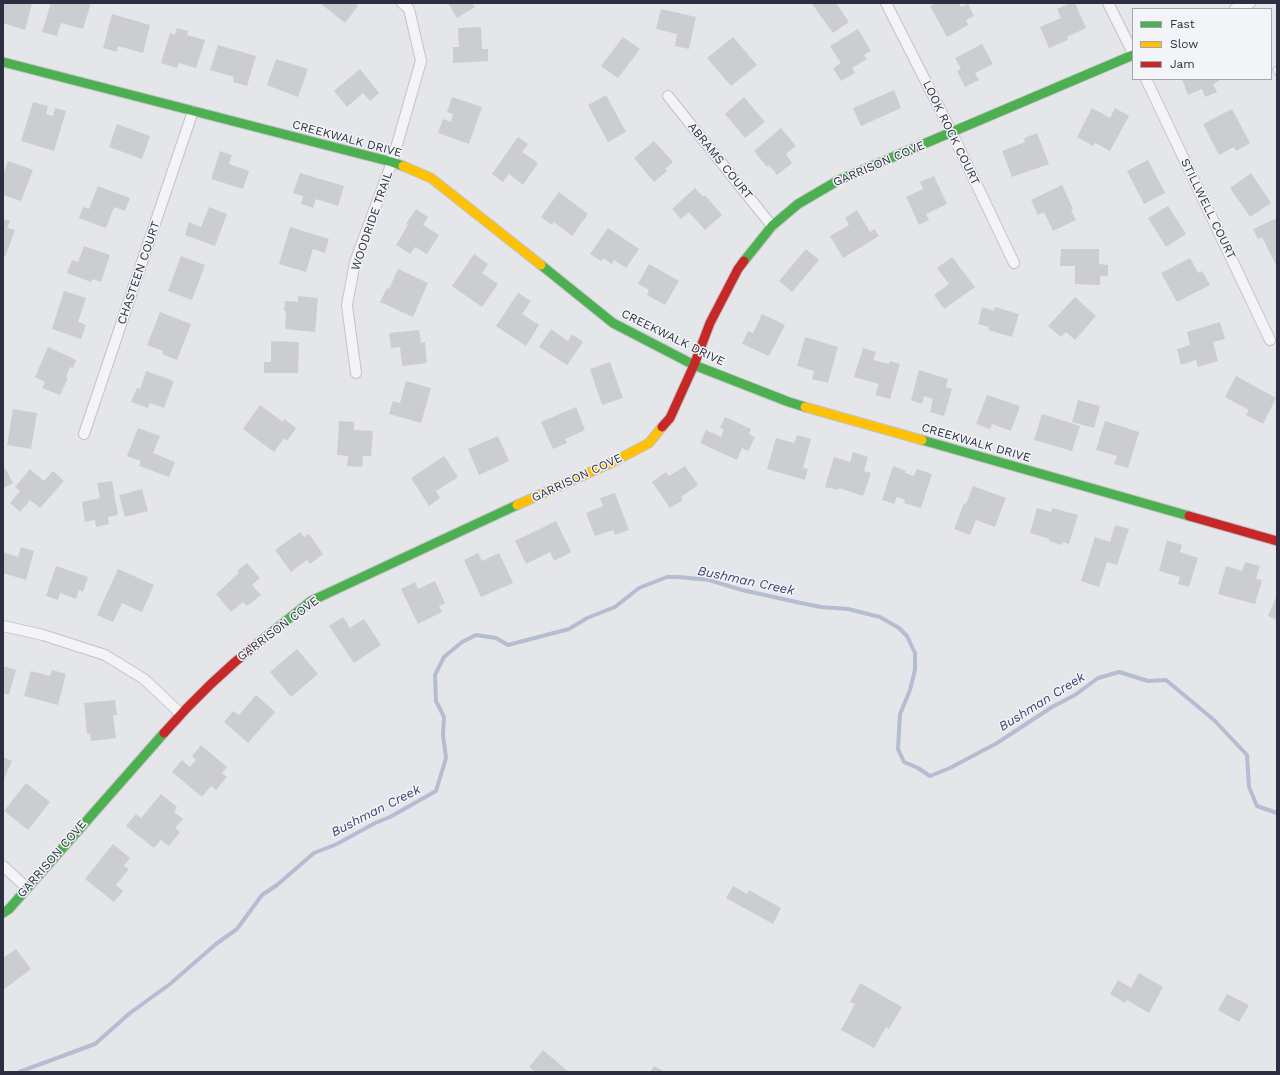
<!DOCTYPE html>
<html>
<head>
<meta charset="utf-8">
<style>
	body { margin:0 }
	#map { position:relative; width:1280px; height:1075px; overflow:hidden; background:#e5e6e9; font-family:"Work Sans",sans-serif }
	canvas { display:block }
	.frame { position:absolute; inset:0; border:4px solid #2d2f41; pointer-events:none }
	.legend { position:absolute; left:1132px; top:8px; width:140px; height:72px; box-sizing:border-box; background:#f3f4f8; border:1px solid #a4a5af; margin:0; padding:5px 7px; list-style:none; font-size:12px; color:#2d2f41 }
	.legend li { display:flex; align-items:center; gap:8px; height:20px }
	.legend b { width:20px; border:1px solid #a4a5af }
</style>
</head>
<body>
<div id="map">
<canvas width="1280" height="1075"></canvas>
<div class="frame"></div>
<ul class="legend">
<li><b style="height:5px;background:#4caf50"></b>Fast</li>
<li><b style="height:5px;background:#ffc107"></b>Slow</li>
<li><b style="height:5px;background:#c62828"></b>Jam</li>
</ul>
</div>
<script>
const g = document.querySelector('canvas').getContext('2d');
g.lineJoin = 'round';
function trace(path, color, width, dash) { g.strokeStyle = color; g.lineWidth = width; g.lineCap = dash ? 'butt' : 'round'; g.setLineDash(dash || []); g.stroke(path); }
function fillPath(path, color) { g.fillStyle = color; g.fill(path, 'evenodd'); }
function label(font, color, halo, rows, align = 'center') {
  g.font = font + ' "Work Sans",sans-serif'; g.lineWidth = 3; g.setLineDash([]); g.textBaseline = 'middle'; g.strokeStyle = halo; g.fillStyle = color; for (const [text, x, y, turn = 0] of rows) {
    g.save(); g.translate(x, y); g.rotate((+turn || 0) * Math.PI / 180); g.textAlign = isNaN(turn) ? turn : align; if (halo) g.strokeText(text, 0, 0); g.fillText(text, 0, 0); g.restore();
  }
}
trace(new Path2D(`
	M19,1072L95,1044L130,1013L170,984L216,944L237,929L262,895L277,885L314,853L337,844L375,823L390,817L436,791L446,758L443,735L444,717L436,701L435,675L444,657L462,642L476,635L496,638L508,645L569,629L587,618L615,607L639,588L667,577H679L709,580L742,590L801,603L821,607L848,609L880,617L899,628L907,636L915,653V670L910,690L900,714L898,749L904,762L918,768L930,776L950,768L997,743L1052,707L1075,695L1098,678L1119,672L1148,681L1166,680L1214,720L1247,755L1249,787L1257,806L1277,813`), '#b6bcd1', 4);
fillPath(new Path2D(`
	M3,3H32L25,30L3,23Z
	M51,3H91L83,29L61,23L57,36L42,32Z
	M320,3H355L358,6L345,23Z
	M448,3H472L475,7L457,18Z
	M814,3H836L849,22L833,33L812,4Z
	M936,3H959L961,7L968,4L974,16L966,20L968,25L947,37L930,6Z
	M1071,3H1075L1086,28L1067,37L1068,40L1049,48L1040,27L1061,18L1057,9Z
	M661,9L696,17L689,49L675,46L677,34L656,29Z
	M112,14L150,25L143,53L118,46L117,52L103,48Z
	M481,27L482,49H488V61L453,63V47H459L458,28Z
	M177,28L188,31L187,35L205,40L196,68L179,63L177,68L161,63L170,33L175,35Z
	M858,29L871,51L864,55L867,59L852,68L855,73L841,81L833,68L841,63L830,46Z
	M623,37L640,49L618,78L601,66Z
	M733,37L757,65L731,86L707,58Z
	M982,44L993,64L975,73L979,80L965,87L957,71L961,69L955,58Z
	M218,45L256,56L247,86L233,82L234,77L210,70Z
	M276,59L308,69L298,97L267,85Z
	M360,69L379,93L370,101L363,93L347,107L334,91Z
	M1182,79H1219V81L1213,84L1217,92L1205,97L1202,89L1188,95Z
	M894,90L901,108L861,126L853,108Z
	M606,95L626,132L608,142L588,105Z
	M452,97L482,107L469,144L438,133L443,119L451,122L453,114L447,112Z
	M744,97L765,122L745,138L725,114Z
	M33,102L48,106L46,114L53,116L55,108L66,111L54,151L21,141Z
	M1092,108L1110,118L1115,108L1129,116L1110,151L1095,143L1093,146L1077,137Z
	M1232,109L1250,143L1236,151L1234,147L1219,155L1203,124Z
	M117,124L150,136L142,159L109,147Z
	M781,128L796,146L786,154L792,163L777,175L769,165L767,167L754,151Z
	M1037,133L1049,164L1012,177L1002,151L1025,142L1024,138Z
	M518,137L528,144L522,152L538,163L523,185L509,174L503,182L492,174Z
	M654,141L673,162L665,169L667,171L654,182L634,158Z
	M220,151L232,155L229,164L249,171L243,189L211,179Z
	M1148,160L1165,193L1144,204L1127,171Z
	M8,161L33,170L21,201L3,195V175Z
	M300,173L344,186L338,206L316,199L313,208L301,204L303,196L293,193Z
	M1251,173L1271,203L1250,217L1230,188Z
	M934,176L947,204L926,214L929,220L919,225L906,197L923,189L920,182Z
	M1062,185L1073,209L1071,210L1076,220L1053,231L1044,212L1038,215L1031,200Z
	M98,186L130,198L125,211L114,207L106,228L79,218L83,207L89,209Z
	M695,188L703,197L705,195L722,215L705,230L689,212L681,219L672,209Z
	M559,192L588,214L572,236L554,222L552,225L541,217Z
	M1168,206L1186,234L1166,247L1148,218Z
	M209,207L227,214L215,246L185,235L189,222L201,227Z
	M416,209L428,217L423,225L439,235L427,254L415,247L410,254L396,245L408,225L406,224Z
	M857,210L870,232L874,229L879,236L843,258L830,236L849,225L845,218Z
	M1277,218V265H1276L1262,237L1258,239L1253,229Z
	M3,219L10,221L7,228L15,230L5,257L3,256Z
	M290,227L329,239L325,253L313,249L306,272L279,264Z
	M608,228L639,249L626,268L614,260L612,264L603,258L601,261L590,254Z
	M84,246L110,255L101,282L93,279L91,282L67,273L72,260L78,262Z
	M806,249L819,260L792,292L779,281Z
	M1061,249H1099V264L1108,265V276H1100V285L1075,284V266H1060Z
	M474,254L488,264L482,273L498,284L482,307L452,286Z
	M181,256L205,265L192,300L168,291Z
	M952,257L975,287L944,309L934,295L949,284L937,268Z
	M1190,258L1198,273L1202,271L1210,285L1177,302L1161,273Z
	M649,264L679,281L665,305L647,295L649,290L638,284Z
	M398,269L428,283L413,317L380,302L387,288L389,289Z
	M64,291L86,298L78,322L86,325L81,339L52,329Z
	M518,293L531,301L522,314L539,325L526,346L496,326Z
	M298,296L318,298L315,332L285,329L286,311H284L285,301L298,302Z
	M1075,297L1096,316L1075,340L1066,332L1061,337L1048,326Z
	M982,307L994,311L995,307L1019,314L1012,337L988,330L989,327L978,324Z
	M160,312L191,324L177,360L162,354L163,351L147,345Z
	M762,314L785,325L769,356L742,344L748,331L753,333Z
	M1220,322L1225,339L1213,342L1218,361L1198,367L1196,360L1181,365L1177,349L1190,345L1187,332Z
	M551,329L568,341L572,334L583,342L567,365L539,347Z
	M419,330L421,343L425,342L427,363L402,366L400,347L391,348L389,333Z
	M805,337L838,347L828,383L812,379L814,371L797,366Z
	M271,341L299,342L298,373H264V362H271Z
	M48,347L76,360L73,368L70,367L66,377L68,378L60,395L42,388L45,382L35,377Z
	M863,348L876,352L873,360L889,364L890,361L900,364L890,399L875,395L879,384L854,377Z
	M610,362L623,398L602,405L590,369Z
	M919,370L948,379L946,387L952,389L944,416L930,412L933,399L924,396L922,404L911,400Z
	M146,371L174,381L164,408L150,403L148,408L131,402L137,388L140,389Z
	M1236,376L1276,398L1263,424L1246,415L1249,410L1225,397Z
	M406,381L431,388L421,423L389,414L393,401L400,403Z
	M987,395L1020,406L1011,431L992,424L990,429L976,424Z
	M1078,400L1100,406L1094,428L1072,422Z
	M260,405L283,422L284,419L296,428L287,441L284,438L274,452L243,429Z
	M576,407L585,430L565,439L567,443L553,449L541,422Z
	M13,409L37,413L31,449L7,445Z
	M1042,414L1080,426L1072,451L1034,440Z
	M725,417L751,429L749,434L755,437L748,451L742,448L737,460L700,443L706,430L721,437L724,430L720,428Z
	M339,421L354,422V430L373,431L371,456H363L362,467L347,466L348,456L337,455Z
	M1105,421L1139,432L1128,468L1114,464L1117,456L1096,450Z
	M138,428L160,436L153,453L175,462L169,477L139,466L141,461L127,456Z
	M797,435L811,439L803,468L808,469L805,480L767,469L776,438L794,443Z
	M498,436L509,461L479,475L468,449Z
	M853,452L868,457L864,471L871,473L863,496L839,488L838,490L825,487L834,457L850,462Z
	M444,456L458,477L436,491L440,498L429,506L411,478Z
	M685,466L698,485L681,497L683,500L670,508L652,482L666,472L669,476Z
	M893,466L906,471L905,473L914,476L917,469L932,474L921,508L904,503L905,500L897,497L894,504L882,500Z
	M5,468L13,483L3,488V469Z
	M30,469L44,481L53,471L64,481L40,508L30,500L20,512L10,503L20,491L15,487Z
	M112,481L118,515L108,517L109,524L96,527L95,520L85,522L82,502L100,498L97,483Z
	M973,486L1006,498L995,527L976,520L970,535L954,529L964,503L966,504Z
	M142,489L148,511L125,517L119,495Z
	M615,493L629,530L615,535L613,530L595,536L586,513L603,506L600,498Z
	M1037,508L1051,512L1052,508L1078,515L1069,544L1063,542L1062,545L1049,541L1050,539L1030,533Z
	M556,521L571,552L554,561L550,552L526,564L515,541Z
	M1115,525L1129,529L1117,565L1107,562L1099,587L1081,581L1095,537L1110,542Z
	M300,532L304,537L309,534L323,554L310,564L307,560L291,572L275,550Z
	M1167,540L1182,545L1180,552L1198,558L1189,587L1178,584L1180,577L1159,571Z
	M21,547L34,551L26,580L3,573V552L18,557Z
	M478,553L482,561L499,553L513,583L481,597L464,560Z
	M1245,562L1260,566L1256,579L1262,580L1255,604L1218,594L1226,566L1242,571Z
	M247,563L260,578L252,585L261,595L247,606L243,602L231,612L216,594L239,573L237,571Z
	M56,566L88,577L83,592L79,590L76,599L60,593L58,600L46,596Z
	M118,569L154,585L142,612L122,603L113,622L97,615Z
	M435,581L445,603L439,606L442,612L418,624L401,589L415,582L418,589Z
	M1277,595V620L1268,616Z
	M343,617L350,628L364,619L381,645L354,663L329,626Z
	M297,649L318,674L291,697L270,672Z
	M3,666L16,670L9,695L3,693Z
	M52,670L66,674L58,705L24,696L31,671L50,676Z
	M256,695L275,712L248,743L224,722L233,711L239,715Z
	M115,700L117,715H113L116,738L91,741L90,734H87L84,703Z
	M201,745L227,767L222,773L227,777L216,790L211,786L202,797L172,772L182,760L190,767L196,760L192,756Z
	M3,757L12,761L3,781Z
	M26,783L50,802L28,830L4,811Z
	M161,794L177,807L174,812L183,819L175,828L180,832L169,846L161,840L154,848L126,826L136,814L141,818Z
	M113,844L130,858L124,866L129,869L116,885L123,891L114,902L85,879Z
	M733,886L747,894L749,890L781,908L773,924L726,898Z
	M16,949L31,969L3,990V958Z
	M1139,973L1163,987L1149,1013L1127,1000L1125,1003L1110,994L1118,980L1131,988Z
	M860,983L902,1007L889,1029L886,1027L874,1048L841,1030L855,1004L850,1002Z
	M1227,994L1249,1005L1239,1022L1218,1010Z
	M543,1050L569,1072H535L529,1067Z
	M654,1066L665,1072H650Z`), '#cccdd1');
const lane = new Path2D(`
	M1276,70L1277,72`);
const street = new Path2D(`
	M886,3L952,133L1014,263
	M1108,3L1133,53
	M1235,9L1250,3
	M1146,79L1270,340
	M668,96L772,226
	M356,373L347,305L355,262L392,162L421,61L409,9L402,3
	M84,434L193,111
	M3,626L43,635L105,655L144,679L181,714
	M3,866L26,887`);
const fast = new Path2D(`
	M3,62L392,162L403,166
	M744,261L772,226L798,204L839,180L1133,55
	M541,265L613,323L694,365L789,402L805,407
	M922,440L1189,516
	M258,643L311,601L517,505
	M3,913L9,909L164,733`);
const slow = new Path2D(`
	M403,166L431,178L541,265
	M805,407L922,440
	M517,505L613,462L649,443L662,427`);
const jam = new Path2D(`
	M662,427L670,418L694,365L710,323L738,269L744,261
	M1189,516L1277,541
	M164,733C193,700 225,669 258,643`);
trace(lane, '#c2c3c6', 7);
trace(street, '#c2c3c6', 12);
trace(fast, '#c2c3c6', 11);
trace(slow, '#c2c3c6', 11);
trace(jam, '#c2c3c6', 11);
trace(lane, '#f4f4f6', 5);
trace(street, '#f4f4f6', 10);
trace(fast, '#4caf50', 9);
trace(slow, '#ffc107', 9);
trace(jam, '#c62828', 9);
label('12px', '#2d2f41', '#f3f4f8', [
	["LOOK ROCK COURT",951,133,64],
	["CREEKWALK DRIVE",347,139,15],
	["ABRAMS COURT",720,161,51],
	["GARRISON COVE",879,164,-23],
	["STILLWELL COURT",1208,209,64],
	["WOODRIDE TRAIL",372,221,-71],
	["CHASTEEN COURT",139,273,-71],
	["CREEKWALK DRIVE",673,338,26],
	["CREEKWALK DRIVE",976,443,16],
	["GARRISON COVE",577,478,-25],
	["GARRISON COVE",278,629,-37],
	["GARRISON COVE",52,859,-49]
]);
label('italic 13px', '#3a4472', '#f3f4f8', [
	["Bushman Creek",746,581,12],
	["Bushman Creek",1042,702,-32],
	["Bushman Creek",376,811,-27]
]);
</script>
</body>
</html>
